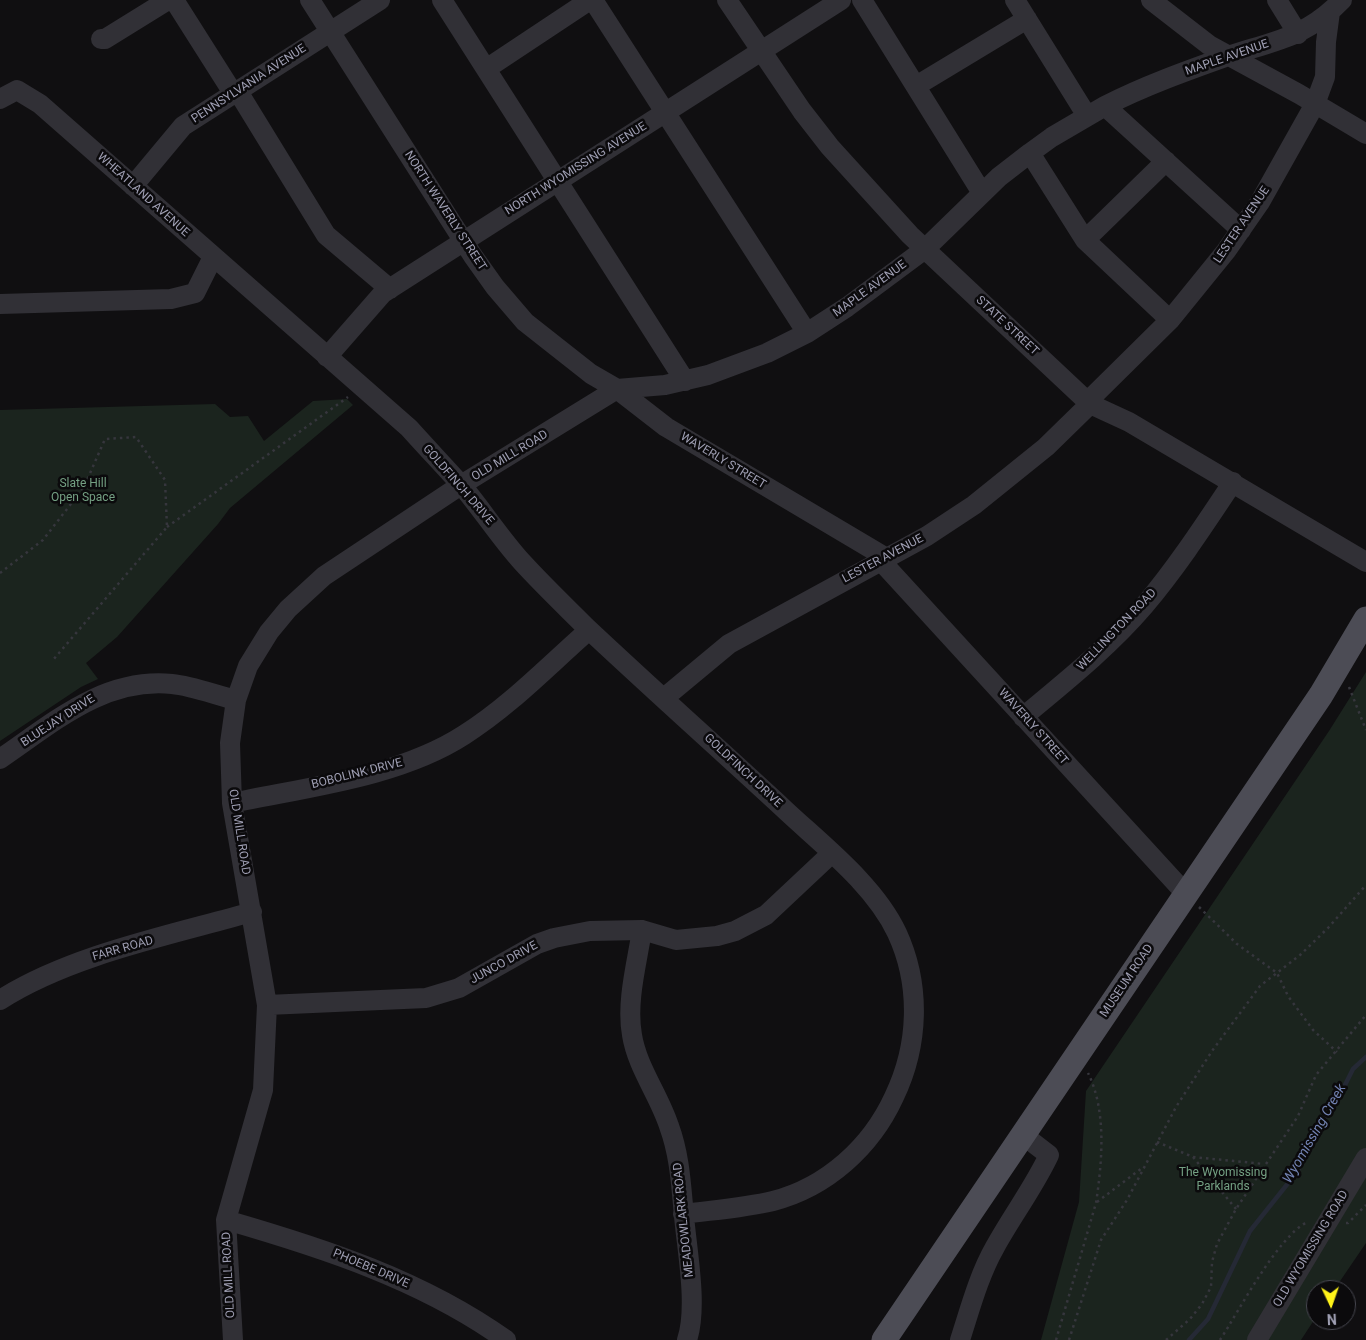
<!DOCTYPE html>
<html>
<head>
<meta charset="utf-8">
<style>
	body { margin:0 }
	#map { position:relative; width:1366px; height:1340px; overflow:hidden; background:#100f11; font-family:Roboto,sans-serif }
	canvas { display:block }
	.north { position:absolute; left:1306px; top:1280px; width:50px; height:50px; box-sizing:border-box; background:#0b0a0c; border:1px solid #46464f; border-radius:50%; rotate:177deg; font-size:14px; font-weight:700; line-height:20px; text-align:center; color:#9f9fb3 }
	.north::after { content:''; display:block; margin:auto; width:18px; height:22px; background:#fff319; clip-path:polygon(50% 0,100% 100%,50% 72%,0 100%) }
</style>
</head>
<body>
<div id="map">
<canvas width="1366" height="1340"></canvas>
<div class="north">N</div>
</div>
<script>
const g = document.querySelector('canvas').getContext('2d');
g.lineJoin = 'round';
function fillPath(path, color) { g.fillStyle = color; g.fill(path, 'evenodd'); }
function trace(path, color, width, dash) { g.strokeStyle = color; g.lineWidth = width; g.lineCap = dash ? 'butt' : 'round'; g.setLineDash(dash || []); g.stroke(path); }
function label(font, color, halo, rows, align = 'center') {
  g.font = font + ' Roboto,sans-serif'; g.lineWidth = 5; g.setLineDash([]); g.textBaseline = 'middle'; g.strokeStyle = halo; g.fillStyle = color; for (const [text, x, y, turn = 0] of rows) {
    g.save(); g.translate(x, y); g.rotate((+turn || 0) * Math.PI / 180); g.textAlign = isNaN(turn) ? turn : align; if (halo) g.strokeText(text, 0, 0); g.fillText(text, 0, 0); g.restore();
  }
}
fillPath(new Path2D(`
	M347,399L353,405L230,508L218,524L117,637L86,663L98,679L81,687L0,741V410L215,404L230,417L248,416L264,441L313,401Z
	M1366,672V1243L1334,1290H1316V1317L1301,1340H1041L1079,1202L1086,1091L1329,731Z`), '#1b241e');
trace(new Path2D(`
	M1189,1340L1208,1319L1250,1231L1297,1172L1330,1108L1340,1095L1353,1069L1366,1057`), '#252935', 4.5);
trace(new Path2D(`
	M167,527L348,397
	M0,573L43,540L84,487L105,439L136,437L165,480L167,527L53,660
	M1349,687L1366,730
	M1199,907L1237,944L1277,973L1288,996L1313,1030L1337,1052
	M1157,1142L1193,1157L1264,1164
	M1193,1157L1236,1209
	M1097,1202L1142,1168
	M1346,1223H1348L1366,1205
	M1056,1340L1096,1203C1102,1163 1107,1111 1088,1073
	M1069,1340L1101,1240L1127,1200L1176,1107L1212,1051L1260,986L1300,955L1328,928L1366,885
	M1166,1340L1190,1319L1202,1304L1211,1287L1212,1262L1217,1244L1236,1209L1298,1116L1316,1075L1366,1015
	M1220,1340C1240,1309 1277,1238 1307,1222`), '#36363d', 2.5, [2.5, 4]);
trace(new Path2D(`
	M174,0L233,93
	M310,0L473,256L495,287L525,322L591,374L617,389L666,427L885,557
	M442,0L685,381
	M593,0L807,333
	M727,0L802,111L830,147L910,235L1090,404L1129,422L1366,562
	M862,0L982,193
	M1015,0L1087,116
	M1151,0L1209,45L1299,94L1366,134
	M1277,0L1298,34
	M101,39H105L168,0
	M486,69L590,0
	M916,86L1027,19
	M237,90L326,235L390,289
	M0,99L17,90L40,104L409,428C427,448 445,467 463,487C483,511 501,539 522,562C543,585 565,606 586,627C651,688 717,747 783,808C821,844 874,884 897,933C921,985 919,1045 894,1097C871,1147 827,1187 773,1201C744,1208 713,1210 683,1214
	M1105,106C1144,86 1186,71 1228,56C1274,41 1307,37 1342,0
	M1030,153L1085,240L1170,320
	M133,186L183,126L380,0
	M1085,240L1166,161
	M0,304L171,299L195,293L213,257
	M327,357L383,293L841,0
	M1087,402L1170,320L1226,251L1260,202L1315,104L1325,77L1326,42L1330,12
	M880,560L1186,894
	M664,698L729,644L927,536L974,505L1046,447L1090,404
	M1023,717C1065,682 1109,647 1144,606C1177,567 1205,524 1233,482
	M0,759C53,723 104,677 172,684C193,686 215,695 236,700
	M232,803C307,787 399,777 464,735C510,706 549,665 589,630
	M642,930C637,963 626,1002 632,1035C637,1067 659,1095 669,1126C680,1156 681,1185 684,1216C687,1251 698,1307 687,1340
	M0,1000C70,955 171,935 252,912
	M267,1005L426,998L459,988L537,944L554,938L590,931L642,930L676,940L717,936L735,931L766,915L832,853
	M226,1220C323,1248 422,1280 506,1340
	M233,1340L226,1220L263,1090L267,1005L232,803L230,743L236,700L248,666L269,632L288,609L324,576L461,485L617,389L665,385L708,375L767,353L807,333L847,307L925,249L999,177L1030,153L1052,137L1105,106L1241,230
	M960,1340C970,1309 979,1275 995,1247C1012,1216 1034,1187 1049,1155L1023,1135
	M1257,1340L1366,1158`), '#313036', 20);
trace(new Path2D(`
	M884,1340L1321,695L1366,619`), '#4c4c55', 25);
label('12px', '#9f9fb3', '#0b0a0c', [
	["MAPLE AVENUE",1227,58,-19],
	["PENNSYLVANIA AVENUE",249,84,-33],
	["NORTH WYOMISSING AVENUE",576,169,-32],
	["WHEATLAND AVENUE",143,195,42],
	["NORTH WAVERLY STREET",445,211,57],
	["LESTER AVENUE",1242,225,-56],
	["MAPLE AVENUE",870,289,-36],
	["STATE STREET",1007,326,43],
	["OLD MILL ROAD",510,456,-31],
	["WAVERLY STREET",723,461,31],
	["GOLDFINCH DRIVE",458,485,49],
	["LESTER AVENUE",883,559,-28],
	["WELLINGTON ROAD",1117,630,-46],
	["BLUEJAY DRIVE",58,721,-33],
	["WAVERLY STREET",1033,727,48],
	["GOLDFINCH DRIVE",743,771,43],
	["BOBOLINK DRIVE",357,774,-14],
	["OLD MILL ROAD",239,832,81],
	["FARR ROAD",123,949,-16],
	["JUNCO DRIVE",504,963,-29],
	["MUSEUM ROAD",1127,981,-56],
	["MEADOWLARK ROAD",684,1220,-96],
	["OLD WYOMISSING ROAD",1311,1249,-59],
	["PHOEBE DRIVE",371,1269,23],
	["OLD MILL ROAD",229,1275,-93]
]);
label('12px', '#74a083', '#0b0a0c', [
	["Slate Hill",83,484],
	["Open Space",83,498],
	["The Wyomissing",1223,1173],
	["Parklands",1223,1187]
]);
label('italic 14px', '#7282b2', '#0b0a0c', [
	["Wyomissing Creek",1315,1134,-60]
]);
</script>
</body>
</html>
